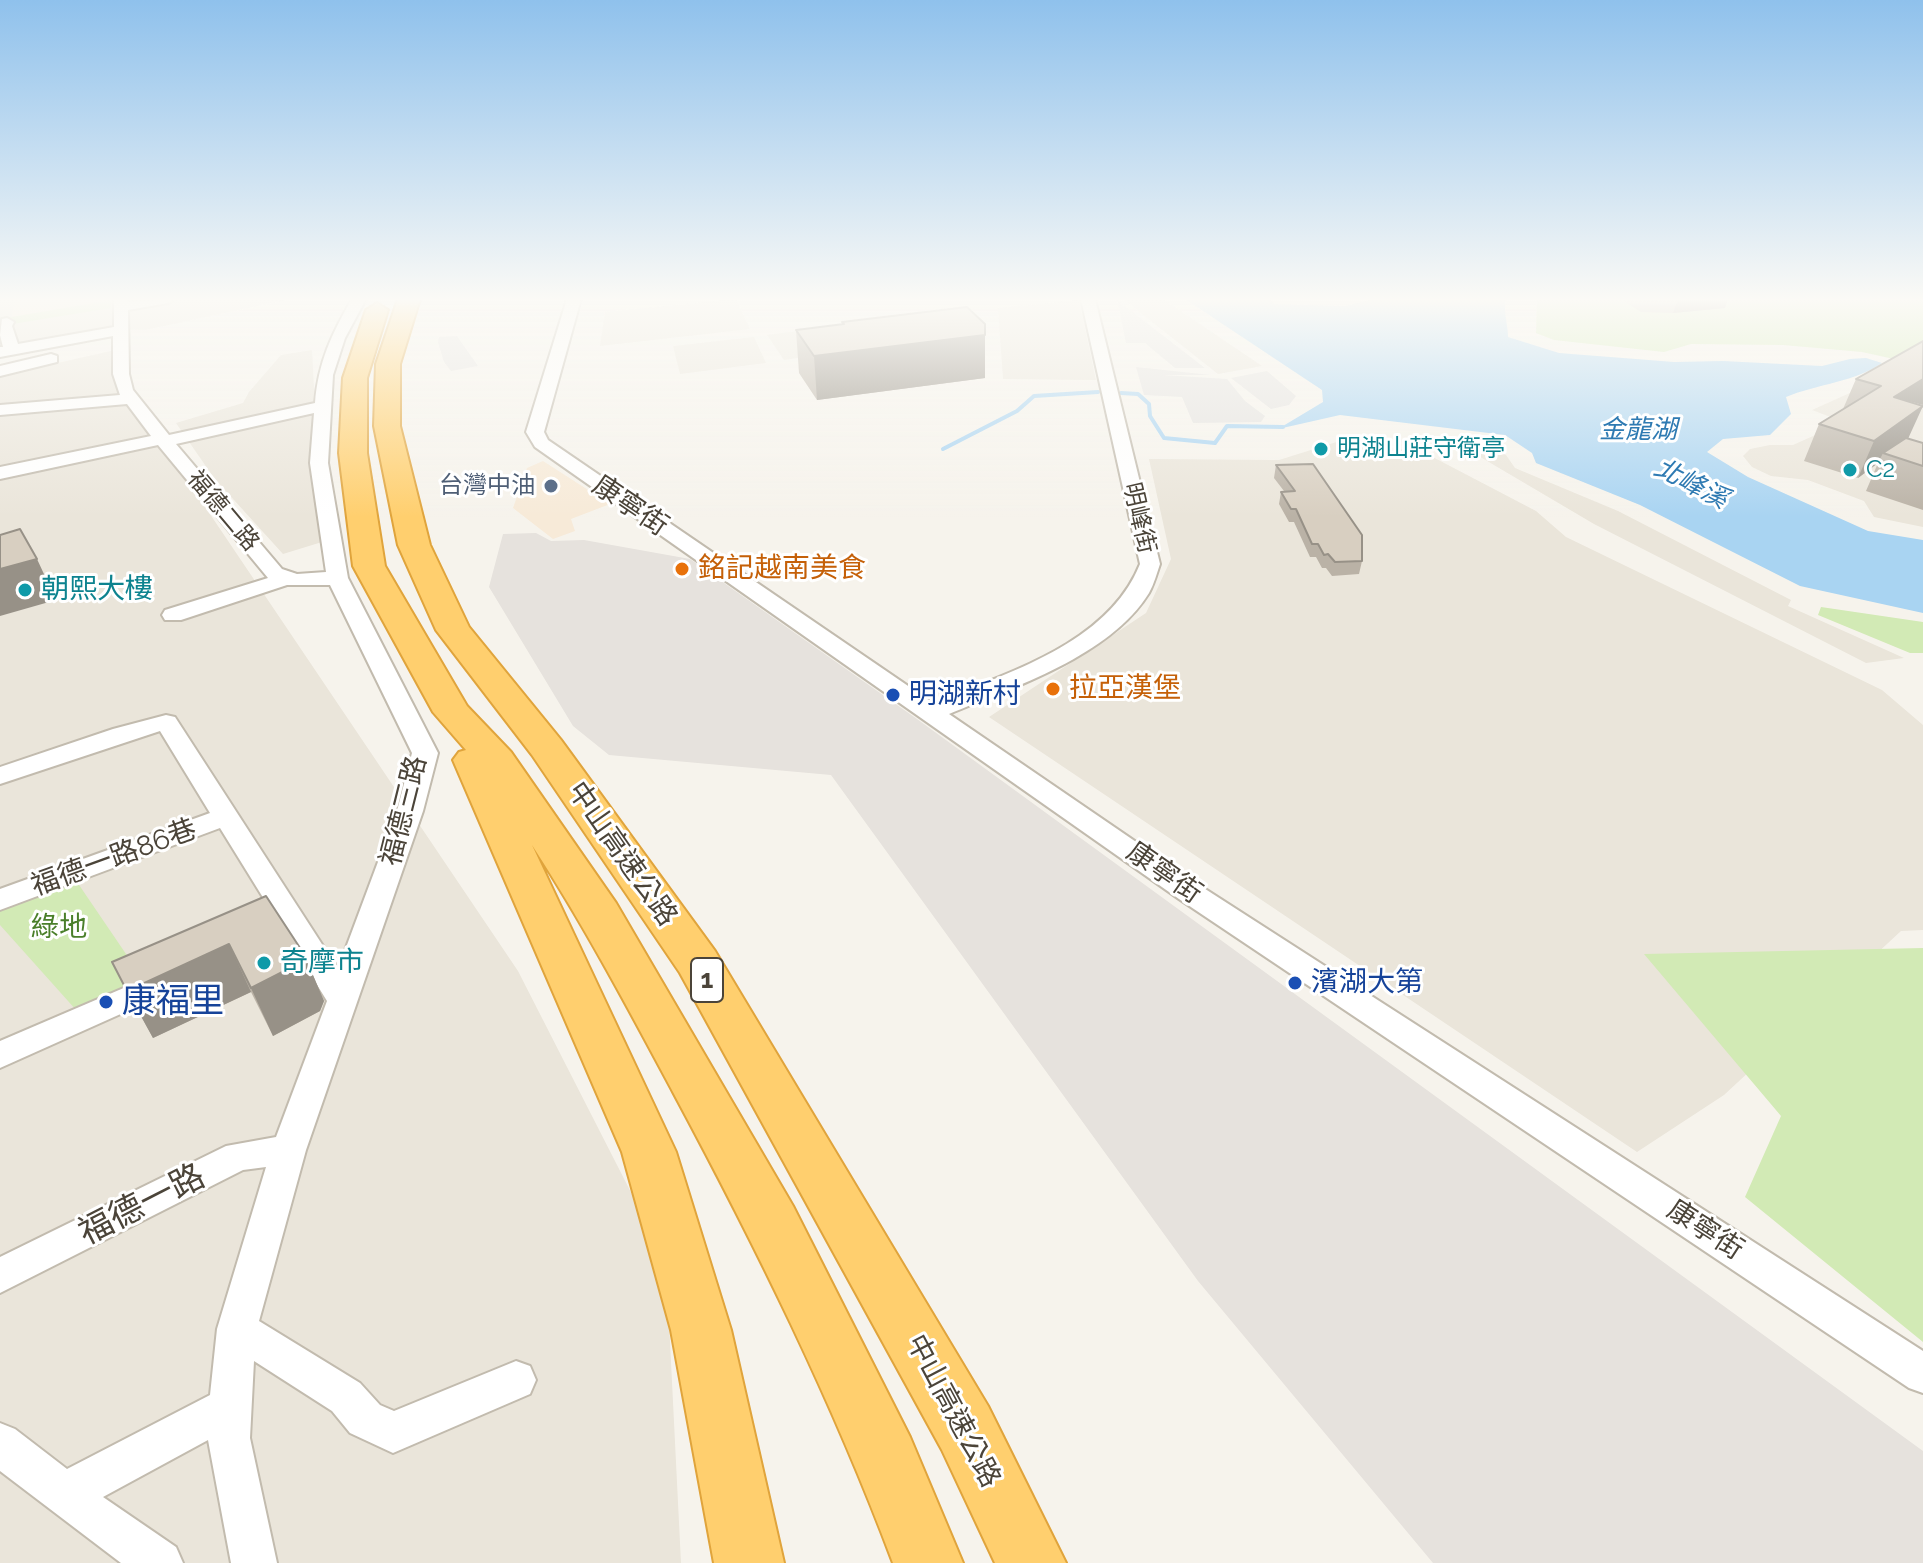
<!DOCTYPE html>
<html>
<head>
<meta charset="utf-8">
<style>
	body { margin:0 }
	canvas { display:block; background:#f6f3ec }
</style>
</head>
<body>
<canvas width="1923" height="1563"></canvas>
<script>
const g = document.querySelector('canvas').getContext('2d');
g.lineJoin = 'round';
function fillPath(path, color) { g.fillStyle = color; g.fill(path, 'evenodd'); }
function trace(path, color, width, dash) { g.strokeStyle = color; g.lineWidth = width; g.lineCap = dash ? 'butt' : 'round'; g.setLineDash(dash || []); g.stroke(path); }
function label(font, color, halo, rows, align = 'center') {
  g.font = font + ' Raleway,"Noto Sans TC",sans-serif'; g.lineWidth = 6; g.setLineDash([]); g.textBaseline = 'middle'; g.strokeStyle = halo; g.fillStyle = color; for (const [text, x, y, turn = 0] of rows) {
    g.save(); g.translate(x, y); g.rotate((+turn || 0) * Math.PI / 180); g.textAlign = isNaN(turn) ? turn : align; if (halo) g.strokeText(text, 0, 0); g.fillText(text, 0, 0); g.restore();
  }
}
fillPath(new Path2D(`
	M0,299H290L145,330L118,329L0,350Z
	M736,299L750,329L600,346L605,312Z
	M1123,299H1163L1262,366L1218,374Z
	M1079,300L1096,380L1003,379L998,308Z
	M874,321L891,344L784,360L767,335Z
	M754,337L766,363L680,374L673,346Z
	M115,350L158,437L518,971L666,1261L681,1563H0V376Z
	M312,350L322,542L283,554L214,478L176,423L243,403L249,392L281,355Z
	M1923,360V527L1874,517L1864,501L1808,480L1771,476L1752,467L1743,456L1750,449L1770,445H1793L1844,422L1812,410Z
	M1346,439L1427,454L1536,511L1566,537L1882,690L1923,725V930L1901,931L1724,1095L1637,1152L989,717L1146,613L1171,559L1149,459L1279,460Z
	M1479,441L1506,455L1515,468L1618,511L1791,600L1788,606L1904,658L1866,663L1594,524L1460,445Z`), '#eae5da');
fillPath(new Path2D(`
	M15,299H118V302L11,320Z
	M543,461L610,504L571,519L575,531L553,539L513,508L527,468Z`), '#f7ead8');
fillPath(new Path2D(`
	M536,533L551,541L584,540L690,559L917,719L1923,1451V1563H1433L1198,1281L831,775L609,755L573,726L489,587L503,534Z`), '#e6e2dd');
fillPath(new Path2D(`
	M1537,299H1923V344L1894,359L1862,352L1783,345L1691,344L1664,352L1554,340L1536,333Z
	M111,300V308L0,326V319Z
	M1821,607L1923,622V653H1910L1818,615Z
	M75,879L143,979L77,1011L0,925V907Z
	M1923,948V1342L1745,1197L1781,1116L1644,954Z`), '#d2eab5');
fillPath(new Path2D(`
	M1117,300L1205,368H1175L1145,343H1126Z
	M457,336L478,366L451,371L444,362L438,342L439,337Z
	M1136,367L1211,375H1163L1227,379L1245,401L1265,416L1261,422L1193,423L1182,397L1144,395Z
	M1267,371L1296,396L1289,405L1271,409L1231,378Z`), '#e5e3e0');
fillPath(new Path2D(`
	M1185,299H1269L1275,304L1345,306L1375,299H1506C1503,313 1508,323 1508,337L1559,353L1674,362L1723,361L1822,366L1850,359L1866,358L1882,363C1855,382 1817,384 1786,397L1791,414L1770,435L1723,439L1707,452L1748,477L1868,531L1923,540V613L1800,586L1640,505L1536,463L1532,453L1505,435L1340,415L1278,429L1323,402L1322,390Z`), '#a9d4f2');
trace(new Path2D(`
	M1121,393L1138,394L1149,404L1150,416L1164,438L1215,443L1227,426L1283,427
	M943,449L1017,411L1034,396L1098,392`), '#a9d4f2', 4);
const minor = new Path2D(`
	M114,299H128V302L175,299L168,303L128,310L129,374L133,390L169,435L315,403C318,363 332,333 352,299H366L345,338L333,375L328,463L348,578L438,753L423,811L306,1150L259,1321L360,1383L380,1405L394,1411L516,1361L530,1366L536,1380L530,1394L393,1453L350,1433L332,1411L254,1361L250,1438L277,1563H231L208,1440L103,1497L176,1547L183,1563H121L0,1471V1423L15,1429L67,1469L210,1395L217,1329L266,1167L243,1170L0,1293V1257L226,1146L276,1137L327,1001L220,828L0,910V889L210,813L160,731L0,784V767L113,729L166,715L175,717L338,969L397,811L412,753L330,585H287L181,620H165L162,615L165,610L268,578L158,445L0,479V467L151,436L127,404L0,415V405L120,395L113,374V336L0,357V347H3L0,335L2,319L7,318L14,322L12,326L18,344L114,327ZM314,413L310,463L326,572L297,574L282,569L176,444Z
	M567,299H581L544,432L548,440L933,703C1007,673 1108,644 1140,564L1081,299H1095L1160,564C1157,573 1154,584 1149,593C1110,656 1014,687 949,714L1199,885L1923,1351V1393L1909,1388L1179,899L535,447L526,432Z
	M51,354L57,356V362L0,376V366Z
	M161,972L172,975L176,983L172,991L0,1068V1041Z`);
const highway = new Path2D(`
	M398,299H420L400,364V426L430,545L469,627L561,740L715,951L988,1406L1066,1563H995L942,1450L680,973L532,755L436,630L398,545L374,426L376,364Z
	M377,303L388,310L367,378V453L385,566L467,706L511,752L616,903L793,1206L910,1437L963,1563H893C832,1400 755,1245 673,1092C628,1008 584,925 532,845L676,1152L731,1330L784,1563H714L671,1330L622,1152L453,760L459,752L466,750L433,712L353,566L339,453L343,378L366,310Z`);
trace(minor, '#c2bbae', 4);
trace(highway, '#e0a43c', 4);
fillPath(minor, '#fff');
fillPath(highway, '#ffcf6e');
fillPath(new Path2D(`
	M1621,299H1728L1725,308L1673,313L1641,312Z
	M842,322L985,378L817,400L799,373L796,330L842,325Z
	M1923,341L1908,439L1923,443V510L1866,491L1878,463L1858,478L1804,461L1819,424L1843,409L1856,379Z
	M1276,465L1362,561L1359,574L1332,576L1326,568H1322L1316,557H1310L1294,522H1289L1279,504L1281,492L1284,491L1274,478Z
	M304,954L324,1001L320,1011L273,1036L251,992L153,1038L112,962Z`), '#bab2a6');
fillPath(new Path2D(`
	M1678,299H1728L1725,308L1673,313Z
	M985,335V378L817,400L814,356Z
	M1923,379V405L1894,397Z
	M1923,406L1907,441L1883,453L1878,463L1858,478L1874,441Z
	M37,559L56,600L0,616V569Z
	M229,944L251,992L153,1038L127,991Z
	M304,954L324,1001L320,1011L273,1036L251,988Z`), '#979187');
const building = new Path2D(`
	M967,307L985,324V335L814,356L796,330L844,324L842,322Z
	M1923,341V379L1894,397L1923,406L1874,441L1819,424L1881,386L1856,379Z
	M1906,438L1923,443V466L1883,453Z
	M1313,464L1362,535V561L1335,562L1328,554L1324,555L1318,544H1312L1296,509H1291L1281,492L1295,491L1276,465Z
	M20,529L37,559L0,569V535Z
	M266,896L304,954L300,963L251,988L229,944L127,991L112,962Z`);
fillPath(building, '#d8cfc1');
trace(building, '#979187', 2);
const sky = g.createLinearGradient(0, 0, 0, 517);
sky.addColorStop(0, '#8fc1ec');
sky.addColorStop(0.58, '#fbfaf6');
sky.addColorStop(1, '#fbfaf600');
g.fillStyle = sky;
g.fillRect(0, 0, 1923, 517);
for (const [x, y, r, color] of [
	[1321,449,8,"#0f9aa8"],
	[1850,470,8,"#0f9aa8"],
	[551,486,8,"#5c6f8a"],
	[682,569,8,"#e8710a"],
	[25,590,8,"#0f9aa8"],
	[1053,689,8,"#e8710a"],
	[893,695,8,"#1a4fb4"],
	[264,963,8,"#0f9aa8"],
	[1295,983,8,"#1a4fb4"],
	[106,1002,8,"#1a4fb4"]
]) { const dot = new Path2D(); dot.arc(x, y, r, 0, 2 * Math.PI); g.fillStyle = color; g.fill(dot); trace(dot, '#fff', 3); }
label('24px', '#0d838f', '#fff', [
	["明湖山莊守衛亭",1337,449],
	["C2",1866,470]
], 'left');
label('24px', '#4e5e75', '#fff', [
	["台灣中油",535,486]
], 'right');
label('24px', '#4b4439', '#fff', [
	["福德二路",223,511,50],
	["明峰街",1139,518,77]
]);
label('italic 26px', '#2e7ab2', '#fff', [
	["金龍湖",1638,430],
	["北峰溪",1691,484,27]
]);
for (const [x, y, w] of [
	[707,980,32]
]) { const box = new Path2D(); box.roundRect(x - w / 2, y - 22, w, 44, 6); g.fillStyle = '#fff'; g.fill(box); trace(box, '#4b4439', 2); }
label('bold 26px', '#4b4439', null, [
	["1",707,980]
]);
label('28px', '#4b4439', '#fff', [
	["康寧街",630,506,34],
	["福德三路",404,811,-76],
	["中山高速公路",622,854,55],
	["福德一路86巷",114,858,-20],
	["康寧街",1164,873,35],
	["康寧街",1705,1230,33],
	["中山高速公路",953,1411,62]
]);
label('28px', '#c56008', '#fff', [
	["銘記越南美食",698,569],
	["拉亞漢堡",1069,689]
], 'left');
label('28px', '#0d838f', '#fff', [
	["朝熙大樓",41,590],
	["奇摩市",280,963]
], 'left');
label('28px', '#164399', '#fff', [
	["明湖新村",909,695],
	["濱湖大第",1311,983]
], 'left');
label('28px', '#4a7f2a', '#fff', [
	["綠地",59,928]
]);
label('34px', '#164399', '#fff', [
	["康福里",122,1002]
], 'left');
label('34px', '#4b4439', '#fff', [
	["福德一路",142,1205,-27]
]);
</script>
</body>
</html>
